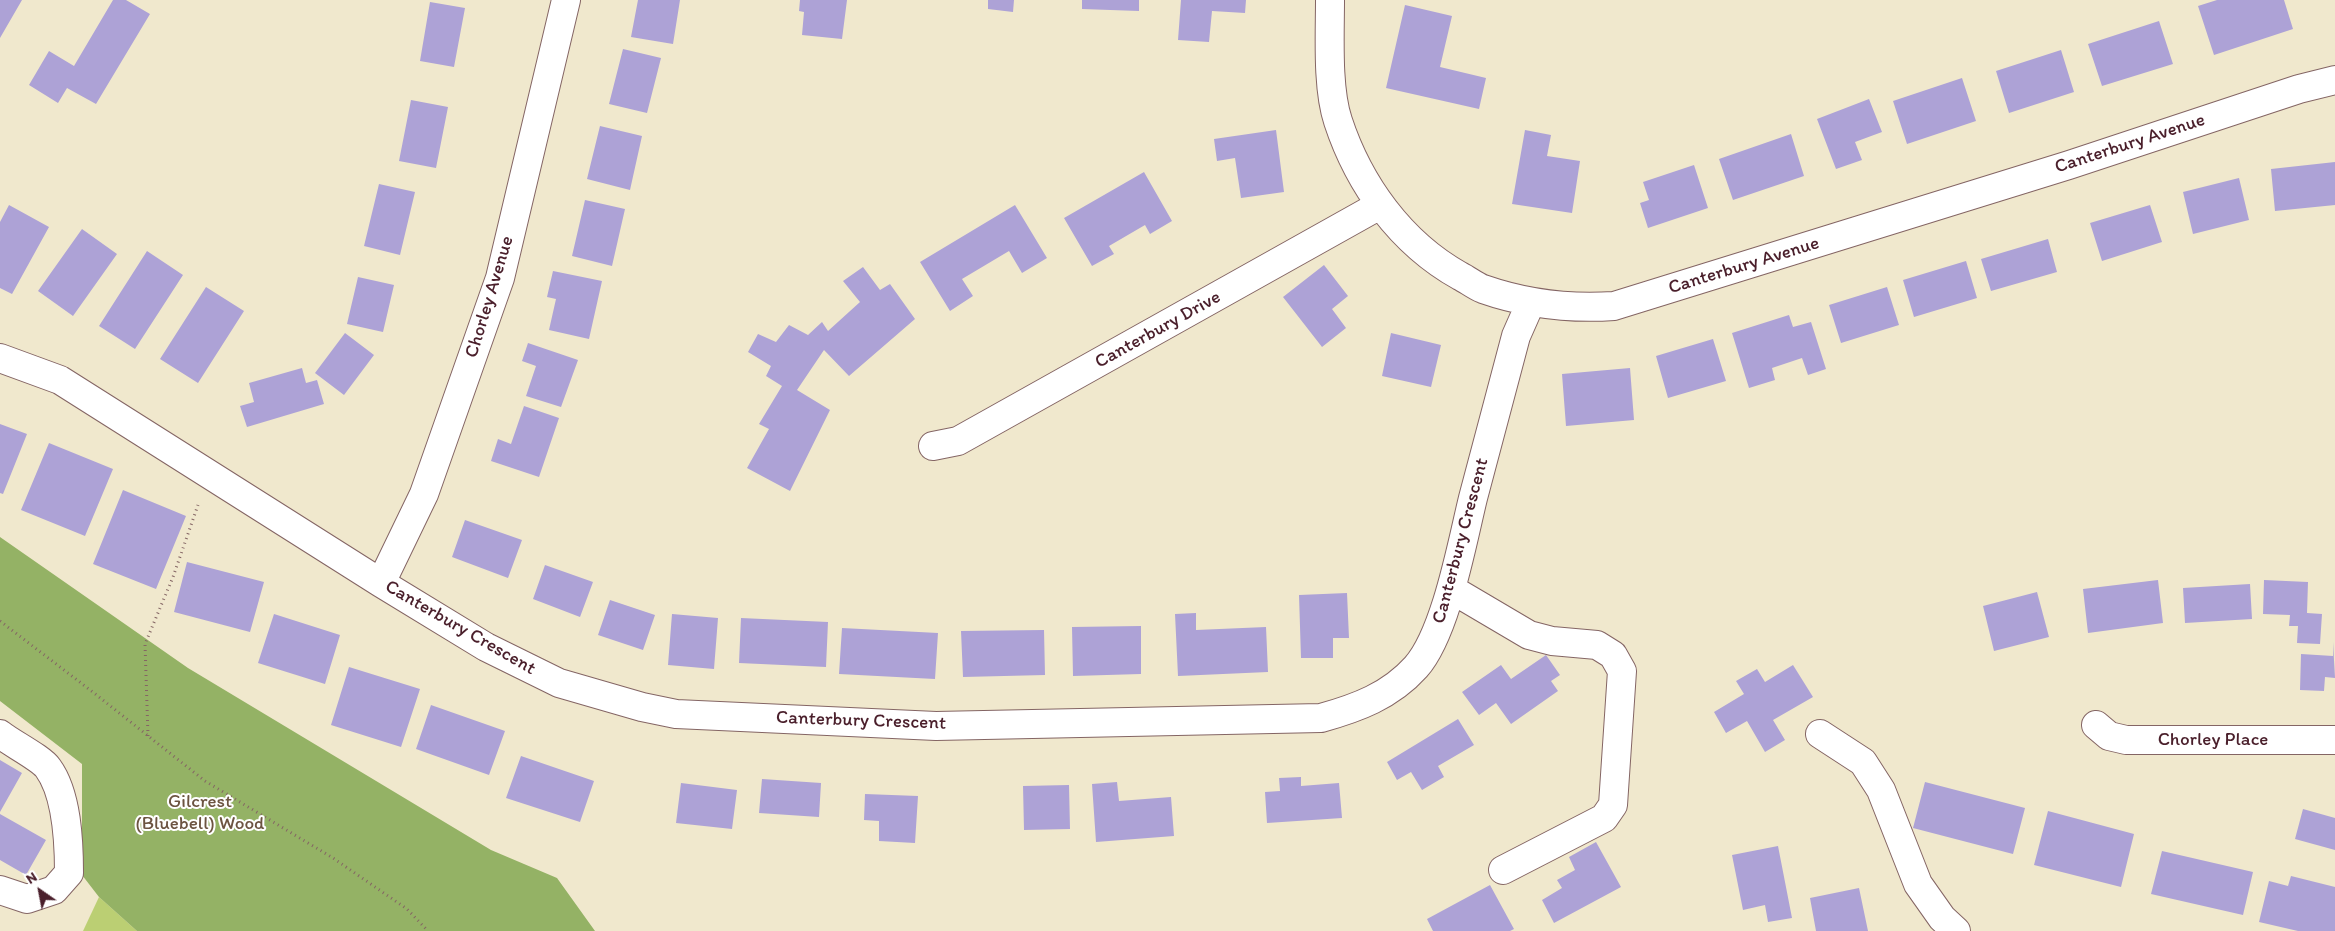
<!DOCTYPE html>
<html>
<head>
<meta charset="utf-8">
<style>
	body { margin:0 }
	#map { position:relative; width:2335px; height:931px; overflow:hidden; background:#f0e8cd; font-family:Itim,sans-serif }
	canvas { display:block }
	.north { position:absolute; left:15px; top:866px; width:50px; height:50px; -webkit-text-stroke:4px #fff; paint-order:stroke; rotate:327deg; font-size:14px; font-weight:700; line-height:20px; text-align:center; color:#4a1f2b }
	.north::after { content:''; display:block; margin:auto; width:18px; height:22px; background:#4a1f2b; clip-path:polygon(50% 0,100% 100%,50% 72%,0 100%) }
</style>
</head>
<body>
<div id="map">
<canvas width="2335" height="931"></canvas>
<div class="north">N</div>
</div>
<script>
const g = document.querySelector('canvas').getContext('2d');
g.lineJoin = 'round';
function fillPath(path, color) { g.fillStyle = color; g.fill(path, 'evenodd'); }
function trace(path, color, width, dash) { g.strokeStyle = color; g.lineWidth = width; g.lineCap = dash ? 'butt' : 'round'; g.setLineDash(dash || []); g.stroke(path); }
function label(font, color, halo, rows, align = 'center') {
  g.font = font + ' Itim,sans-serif'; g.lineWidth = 4; g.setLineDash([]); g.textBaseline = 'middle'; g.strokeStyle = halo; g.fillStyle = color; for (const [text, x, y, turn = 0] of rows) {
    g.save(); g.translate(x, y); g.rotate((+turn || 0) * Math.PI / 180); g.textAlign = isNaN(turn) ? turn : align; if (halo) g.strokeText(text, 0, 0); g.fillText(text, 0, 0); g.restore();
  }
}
fillPath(new Path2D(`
	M99,897L137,931H83Z`), '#bbcf73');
fillPath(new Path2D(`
	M0,537L188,668L491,850L557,878L595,931H137L99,897L82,875V764L0,701Z`), '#94b265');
fillPath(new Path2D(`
	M0,0H22L0,38Z
	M113,0H126L150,14L96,104L67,88L58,103L29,85L49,51L74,66Z
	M638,0H680L673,44L631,37Z
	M800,0H847L842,39L802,35L804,12L799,11Z
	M988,0H1014L1013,12L988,9Z
	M1082,0H1139V11L1082,9Z
	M1181,0H1246L1245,13L1212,11L1209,42L1178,40Z
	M2217,0H2284L2293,29L2214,55L2198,6Z
	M430,2L465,8L454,67L420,61Z
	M1405,5L1452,16L1440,67L1486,78L1479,109L1386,88Z
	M2159,21L2173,64L2102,86L2088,44Z
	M623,49L661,58L647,113L609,104Z
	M2061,50L2074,92L2009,113L1996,71Z
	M1962,78L1976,121L1907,144L1893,101Z
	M1869,99L1882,132L1855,142L1862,160L1836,169L1817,119Z
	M411,100L448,107L436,168L399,161Z
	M600,126L642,136L630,190L587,179Z
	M1276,130L1284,192L1241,198L1235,158L1217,161L1214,139Z
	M1525,130L1551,135L1547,156L1580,161L1572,213L1512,204Z
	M1791,134L1804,176L1733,200L1719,159Z
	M2335,162V205L2275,211L2271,169Z
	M1694,165L1708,208L1648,228L1640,203L1649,200L1643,182Z
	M1144,172L1172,221L1150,234L1145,225L1109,246L1114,254L1092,266L1064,218Z
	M2239,178L2249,220L2193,234L2183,192Z
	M379,184L415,192L400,255L364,246Z
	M585,200L625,209L612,266L572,256Z
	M9,205L49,227L12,294L0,288V222Z
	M1015,205L1047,258L1022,273L1009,251L962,279L973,296L950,311L920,262Z
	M2150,205L2162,242L2102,261L2090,223Z
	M82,229L117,254L73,316L38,291Z
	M2048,239L2057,272L1991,291L1981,259Z
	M147,251L183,275L135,349L99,326Z
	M1966,261L1977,298L1914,317L1903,280Z
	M1324,265L1348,296L1332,309L1346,328L1322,347L1283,297Z
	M863,267L880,290L890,284L915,319L849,376L824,350L797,390L830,410L790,491L747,468L769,429L759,424L782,386L766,376L771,366L748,352L758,334L776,342L789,325L808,335L822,322L828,331L860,302L843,281Z
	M553,271L602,281L589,339L549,330L556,299L547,297Z
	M358,277L394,285L383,332L347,324Z
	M206,287L244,311L198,383L160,359Z
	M1887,287L1899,325L1841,343L1829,305Z
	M1789,315L1793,327L1811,322L1826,369L1808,375L1802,358L1772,368L1775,380L1749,388L1732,333Z
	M345,333L374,355L344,395L315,373Z
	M1391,333L1441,345L1431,387L1382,376Z
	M1713,339L1726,381L1668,398L1656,356Z
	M528,343L578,360L561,407L526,396L536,366L522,361Z
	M302,368L306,383L317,380L324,404L247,427L240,406L254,402L249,383Z
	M1630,368L1634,420L1566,426L1562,374Z
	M524,406L559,418L539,477L491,461L498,439L511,444Z
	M0,424L27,434L3,494L0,493Z
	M49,443L113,469L85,536L21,510Z
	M123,490L186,516L156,589L93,564Z
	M465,520L522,540L508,578L452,557Z
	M187,562L264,582L250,632L174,612Z
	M545,565L593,582L580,617L533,599Z
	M2158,580L2163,623L2088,633L2083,589Z
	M2264,580L2308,582L2307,613L2322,614L2320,644L2297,643L2298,626H2289L2290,615L2263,614Z
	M2250,584L2252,619L2185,623L2183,588Z
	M2037,592L2049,637L1994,651L1983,606Z
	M1347,593L1349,638H1333V658H1301L1299,595Z
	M610,600L655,615L643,650L598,635Z
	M1196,613V630L1266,627L1268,672L1178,676L1175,614Z
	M274,614L340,635L325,684L258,663Z
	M672,614L718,618L714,669L668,665Z
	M741,618L828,622L826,667L739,663Z
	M1141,626V674L1073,676L1072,627Z
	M842,628L938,633L935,679L839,674Z
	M1044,630L1045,675L963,677L961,631Z
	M2333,642L2335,678L2325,677L2324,691L2300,690L2301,654L2333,656Z
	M1546,655L1560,675L1551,681L1558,691L1511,724L1496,703L1479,715L1462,692L1501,665L1511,679Z
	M1793,665L1813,697L1773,720L1785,740L1765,752L1747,721L1726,733L1714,712L1744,694L1736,681L1757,669L1765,682Z
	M349,667L420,689L401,747L331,725Z
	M431,705L505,731L489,775L416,749Z
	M1458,719L1474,745L1438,766L1444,777L1422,790L1411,772L1397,780L1387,762Z
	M521,756L594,781L580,822L506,798Z
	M0,760L22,773L0,812Z
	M1301,777V786L1339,783L1342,818L1267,823L1265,792L1280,791L1279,778Z
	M762,779L821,783L819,817L759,813Z
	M1117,782L1119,801L1171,797L1174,836L1096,842L1092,784Z
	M1925,782L2025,808L2013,854L1913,828Z
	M681,783L737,790L732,829L676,823Z
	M1069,785L1070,829L1024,830L1023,786Z
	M865,794L918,796L915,843L879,841V821L864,820Z
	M2303,809L2335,818V850L2295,839Z
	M2048,811L2134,834L2121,887L2034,865Z
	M0,814L46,840L26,875L0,860Z
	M1596,842L1621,887L1554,923L1542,900L1562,888L1557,880L1575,870L1569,857Z
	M1778,846L1792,918L1768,922L1765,905L1743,910L1732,855Z
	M2162,851L2253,872L2243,915L2151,894Z
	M2291,876L2335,887V931H2298L2259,922L2269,881L2288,886Z
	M1490,885L1514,929L1510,931H1433L1427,919Z
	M1859,888L1868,931H1816L1810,898Z`), '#ada2d6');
const minor = new Path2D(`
	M1330,0C1330,36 1327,88 1338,121C1359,185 1401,243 1460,276C1468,280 1475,286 1483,289C1526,304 1570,309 1614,306L2069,165L2299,89L2335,80
	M0,358L60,380L381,583L486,647L559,683L642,707L676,714L936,726L1321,718C1357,708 1390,696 1416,667C1446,633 1462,543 1473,498C1487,444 1502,390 1516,336L1531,302
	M933,446L958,441L1380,205
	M381,583L424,494L500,278L566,0
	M1451,589L1529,635L1552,641L1597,645L1613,655L1622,671L1613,805L1604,818L1503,870
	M2096,725L2109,736L2126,740H2335
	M0,734C11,743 41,758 48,768C67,794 69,841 69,873L54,890L27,899L0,890
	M1820,734L1863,762L1881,790L1918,884L1942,918L1956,931`);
trace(minor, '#846564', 30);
trace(new Path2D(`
	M0,621L94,693L205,781L333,858L407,909L428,931
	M148,736L145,644L173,577L198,505`), '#846564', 3, [1, 4]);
trace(minor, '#fff', 28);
label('19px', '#4a1f2b', '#fff', [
	["Canterbury Avenue",2130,144,-18],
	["Canterbury Avenue",1744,266,-17],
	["Chorley Avenue",490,297,-73],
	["Canterbury Drive",1158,330,-29],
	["Canterbury Crescent",1461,541,-75],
	["Canterbury Crescent",460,628,30],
	["Canterbury Crescent",861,721,2],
	["Chorley Place",2213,740]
]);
label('19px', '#6c5441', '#fff', [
	["Gilcrest",200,802],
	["(Bluebell) Wood",200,824]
]);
</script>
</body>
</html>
